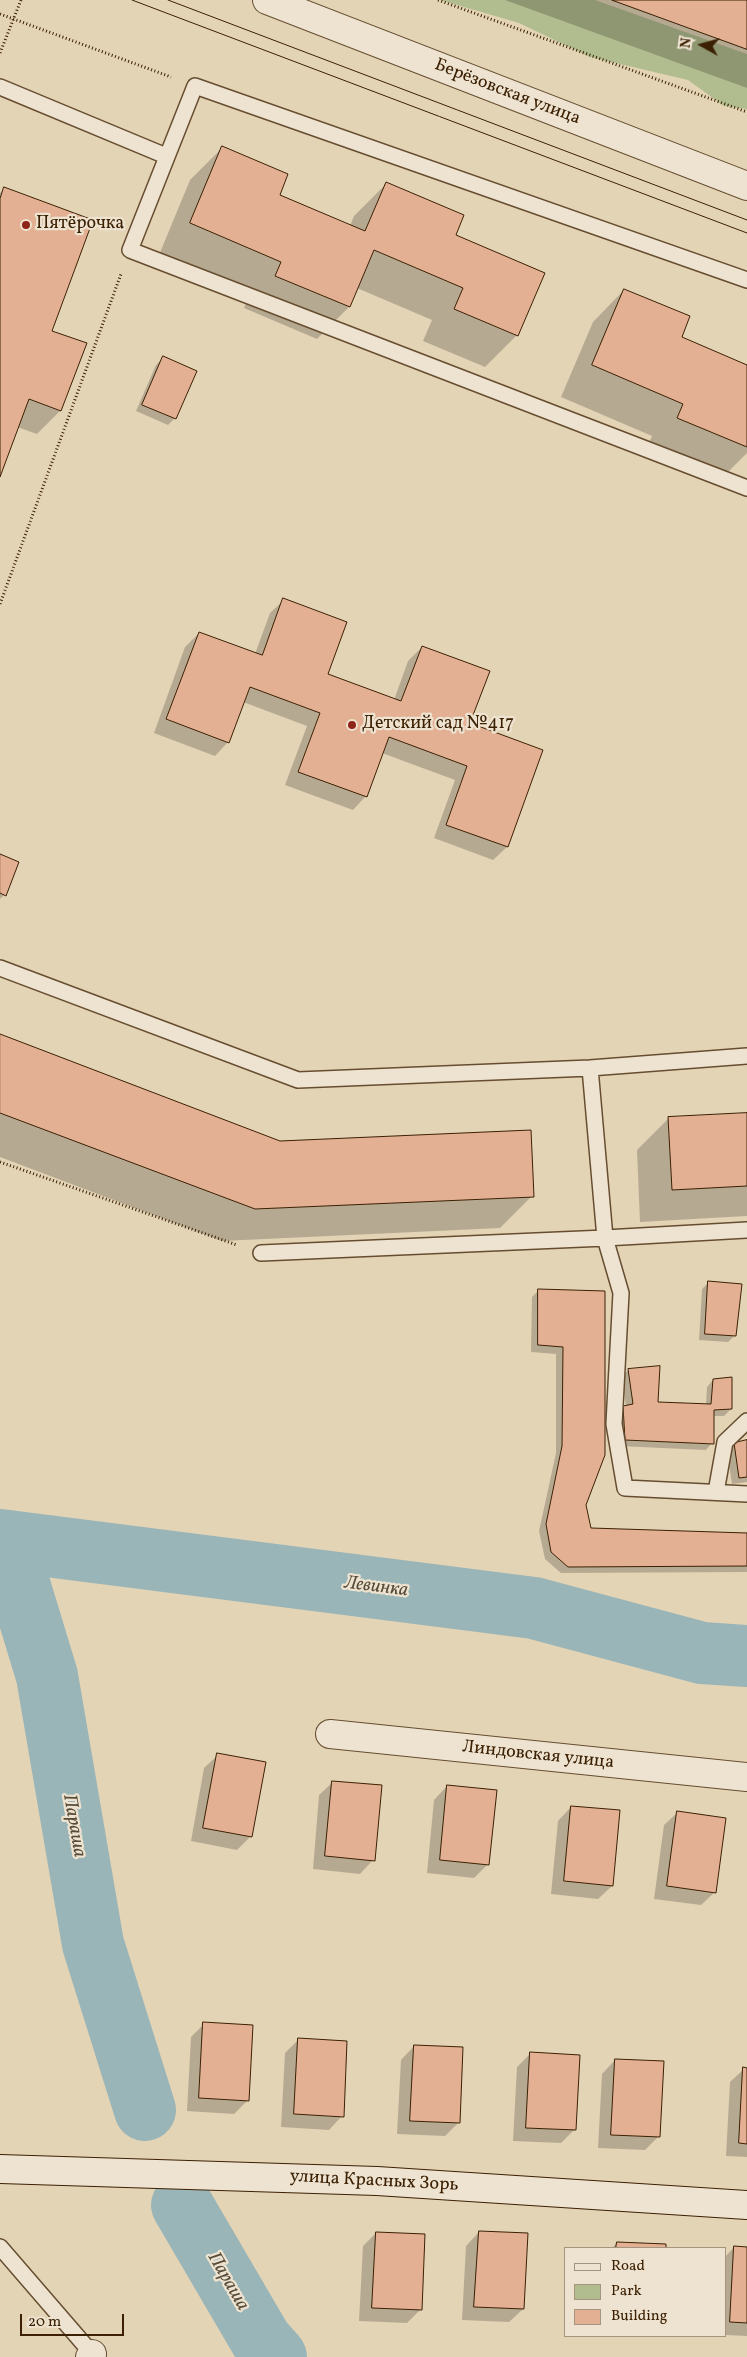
<!DOCTYPE html>
<html>
<head>
<meta charset="utf-8">
<style>
	body { margin:0 }
	#map { position:relative; width:747px; height:2357px; overflow:hidden; background:#e4d4b6; font-family:Vollkorn,serif }
	canvas { display:block }
	.legend { position:absolute; left:564px; top:2247px; width:162px; height:90px; box-sizing:border-box; background:#ede3d0; border:1px solid #a6957e; margin:0; padding:6px 9px; list-style:none; font-size:15px; color:#3c2003 }
	.legend li { display:flex; align-items:center; gap:10px; height:25px }
	.legend b { width:25px; border:1px solid #a6957e }
	.north { position:absolute; left:677px; top:20px; width:50px; height:50px; -webkit-text-stroke:4px #ede3d0; paint-order:stroke; rotate:277deg; font-size:14px; font-weight:700; line-height:20px; text-align:center; color:#3c2003 }
	.north::after { content:''; display:block; margin:auto; width:18px; height:22px; background:#3c2003; clip-path:polygon(50% 0,100% 100%,50% 72%,0 100%) }
	.scale { position:absolute; left:20px; top:2314px; width:104px; height:22px; box-sizing:border-box; border:2px solid #3c2003; border-top:0; padding-left:6px; font-size:15px; line-height:18px; white-space:nowrap; color:#3c2003; -webkit-text-stroke:4px #ede3d0; paint-order:stroke }
</style>
</head>
<body>
<div id="map">
<canvas width="747" height="2357"></canvas>
<ul class="legend">
<li><b style="height:6px;background:#ede3d0"></b>Road</li>
<li><b style="height:14px;background:#b2bd8f"></b>Park</li>
<li><b style="height:14px;background:#e3b093"></b>Building</li>
</ul>
<div class="north">N</div>
<div class="scale">20 m</div>
</div>
<script>
const g = document.querySelector('canvas').getContext('2d');
g.lineJoin = 'round';
function fillPath(path, color) { g.fillStyle = color; g.fill(path, 'evenodd'); }
function trace(path, color, width, dash) { g.strokeStyle = color; g.lineWidth = width; g.lineCap = dash ? 'butt' : 'round'; g.setLineDash(dash || []); g.stroke(path); }
function label(font, color, halo, rows, align = 'center') {
  g.font = font + ' Vollkorn,serif'; g.lineWidth = 4.5; g.setLineDash([]); g.textBaseline = 'middle'; g.strokeStyle = halo; g.fillStyle = color; for (const [text, x, y, turn = 0] of rows) {
    g.save(); g.translate(x, y); g.rotate((+turn || 0) * Math.PI / 180); g.textAlign = isNaN(turn) ? turn : align; if (halo) g.strokeText(text, 0, 0); g.fillText(text, 0, 0); g.restore();
  }
}
fillPath(new Path2D(`
	M440,0H595L747,54V109L724,106L688,80L590,57L519,23Z`), '#b2bd8f');
fillPath(new Path2D(`
	M505,0H747V88Z
	M222,148L278,196L350,226L354,216L386,184L454,236L517,335L485,367L423,341L432,320L357,288L349,307L317,339L244,308L250,294L159,255L190,180Z
	M5,189L51,331L85,344L60,411L37,434L17,427L0,473V193Z
	M624,290L680,338L747,366V453L719,481L646,450L652,436L561,397L593,322Z
	M163,358L175,418L168,425L136,411L156,365Z
	M284,600L326,675L394,700L408,661L422,647L469,724L541,751L507,847L493,860L434,838L455,780L382,753L366,796L353,810L285,785L307,726L243,702L228,742L215,756L154,733L185,647L199,633L255,654L270,613Z
	M0,856L4,895L0,899Z
	M0,1036L280,1142L532,1196L500,1228L222,1241L0,1157Z
	M747,1114V1216L640,1222L637,1150L669,1118Z
	M708,1283L734,1336L728,1342L699,1340L702,1289Z
	M539,1290L604,1292L585,1504L590,1529L747,1534V1572L561,1573L545,1559L539,1531L556,1453V1354L531,1352L532,1297Z
	M628,1370L657,1403L706,1405L707,1387L713,1380L731,1409L724,1416H712V1443L706,1450L618,1446L616,1414L626,1406L622,1377Z
	M747,1442V1482L732,1484L727,1451L734,1444Z
	M218,1755L251,1836L237,1850L191,1841L204,1768Z
	M333,1782L373,1860L360,1874L313,1869L319,1795Z
	M447,1786L488,1864L474,1878L427,1873L434,1800Z
	M571,1807L612,1886L598,1899L551,1894L558,1821Z
	M678,1812L715,1892L701,1905L654,1899L664,1825Z
	M204,2024L248,2100L234,2114L187,2111L191,2037Z
	M298,2040L342,2116L329,2130L281,2127L285,2053Z
	M414,2046L458,2123L445,2136L397,2134L401,2060Z
	M531,2053L574,2130L561,2143L513,2141L517,2067Z
	M615,2060L659,2136L645,2150L598,2148L602,2074Z
	M744,2069H747V2157L726,2156L730,2082Z
	M479,2232L523,2309L509,2322L462,2320L466,2246Z
	M376,2233L420,2310L407,2323L359,2321L363,2246Z
	M617,2243L665,2246V2248H612Z
	M734,2247L747,2248V2336L726,2335V2256Z`), '#0003');
trace(new Path2D(`
	M0,1540L534,1608L702,1653L747,1656
	M6,1541L47,1676L93,1944L145,2110
	M182,2205L261,2340L276,2357`), '#9ab5b8', 62);
const building = new Path2D(`
	M612,0H747V49Z
	M222,146L288,174L280,195L365,231L386,182L464,215L456,235L545,273L518,336L454,309L463,288L374,250L350,307L275,276L281,262L190,223Z
	M4,187L93,220L52,331L87,343L61,411L29,399L0,477V199Z
	M624,289L690,316L682,337L747,365V447L677,418L683,404L592,365Z
	M163,356L197,371L176,419L142,405Z
	M283,598L347,622L328,674L401,701L422,646L490,671L470,723L543,750L508,847L446,825L467,766L389,737L367,797L298,772L320,713L250,687L229,743L166,719L199,632L262,655Z
	M0,854L19,862L6,896L0,893Z
	M0,1034L280,1141L531,1130L534,1197L255,1209L0,1113Z
	M747,1113V1186L672,1190L668,1117Z
	M708,1281L742,1284L736,1336L705,1334Z
	M538,1289L605,1291V1455L586,1505L591,1528L747,1533V1566L568,1567L551,1552L546,1524L562,1446L563,1347L538,1345Z
	M660,1366L658,1402L711,1404L713,1379L732,1377V1409L714,1410V1444L625,1440L623,1406L633,1404L628,1369Z
	M747,1440V1477L739,1478L734,1443Z
	M217,1753L266,1762L252,1837L203,1828Z
	M332,1781L382,1785L375,1861L325,1856Z
	M447,1785L497,1790L489,1865L440,1860Z
	M571,1806L620,1810L613,1886L564,1881Z
	M677,1811L726,1818L716,1893L667,1886Z
	M203,2022L253,2025L249,2101L199,2098Z
	M298,2038L347,2041L344,2117L294,2114Z
	M414,2045L463,2047L460,2123L410,2121Z
	M530,2052L580,2055L576,2130L526,2128Z
	M615,2059L664,2061L660,2137L611,2135Z
	M743,2067L747,2068V2144L739,2143Z
	M479,2231L528,2233L524,2309L474,2307Z
	M376,2232L425,2234L422,2310L372,2308Z
	M617,2242L666,2244V2248H616Z
	M734,2246L747,2247V2323L730,2322Z`);
fillPath(building, '#e3b093');
trace(building, '#3c2003', 1);
const lane = new Path2D(`
	M0,87L166,156
	M747,280L195,86L130,250L747,488
	M0,968L298,1080L590,1068L747,1056
	M590,1068L605,1238L747,1230
	M261,1253L605,1238L621,1293L614,1424L625,1488L747,1494
	M716,1492L725,1442L747,1421
	M0,2247L95,2357`);
const street = new Path2D(`
	M267,0L747,186
	M330,1734L747,1777
	M90,2357L92,2354`);
const secondary = new Path2D(`
	M0,2169L377,2181L747,2205`);
trace(lane, '#664d30', 18);
trace(street, '#664d30', 30);
trace(secondary, '#3c2003', 30);
trace(new Path2D(`
	M438,0L747,112
	M0,14L171,77
	M0,53L21,0
	M0,604L121,274
	M0,1162L237,1245`), '#3c2003', 3, [1, 2.5]);
trace(lane, '#ede3d0', 15);
trace(street, '#ede3d0', 28);
trace(secondary, '#ede3d0', 28);
trace(new Path2D(`
	M132,0L747,233
	M168,0L747,220`), '#3c2003', 1);
for (const [x, y, r, color] of [
	[26,225,5,"#8f2418"],
	[352,725,5,"#8f2418"]
]) { const dot = new Path2D(); dot.arc(x, y, r, 0, 2 * Math.PI); g.fillStyle = color; g.fill(dot); trace(dot, '#ede3d0', 2); }
label('18px', '#3c2003', '#ede3d0', [
	["Берёзовская улица",507,93,21],
	["Линдовская улица",538,1756,6],
	["улица Красных Зорь",374,2182,3]
]);
label('18px', '#3c2003', '#ede3d0', [
	["Пятёрочка",36,225],
	["Детский сад №417",362,725]
], 'left');
label('italic 19px', '#584d39', '#ede3d0', [
	["Левинка",376,1588,7],
	["Параша",73,1826,80],
	["Параша",227,2282,60]
]);
</script>
</body>
</html>
